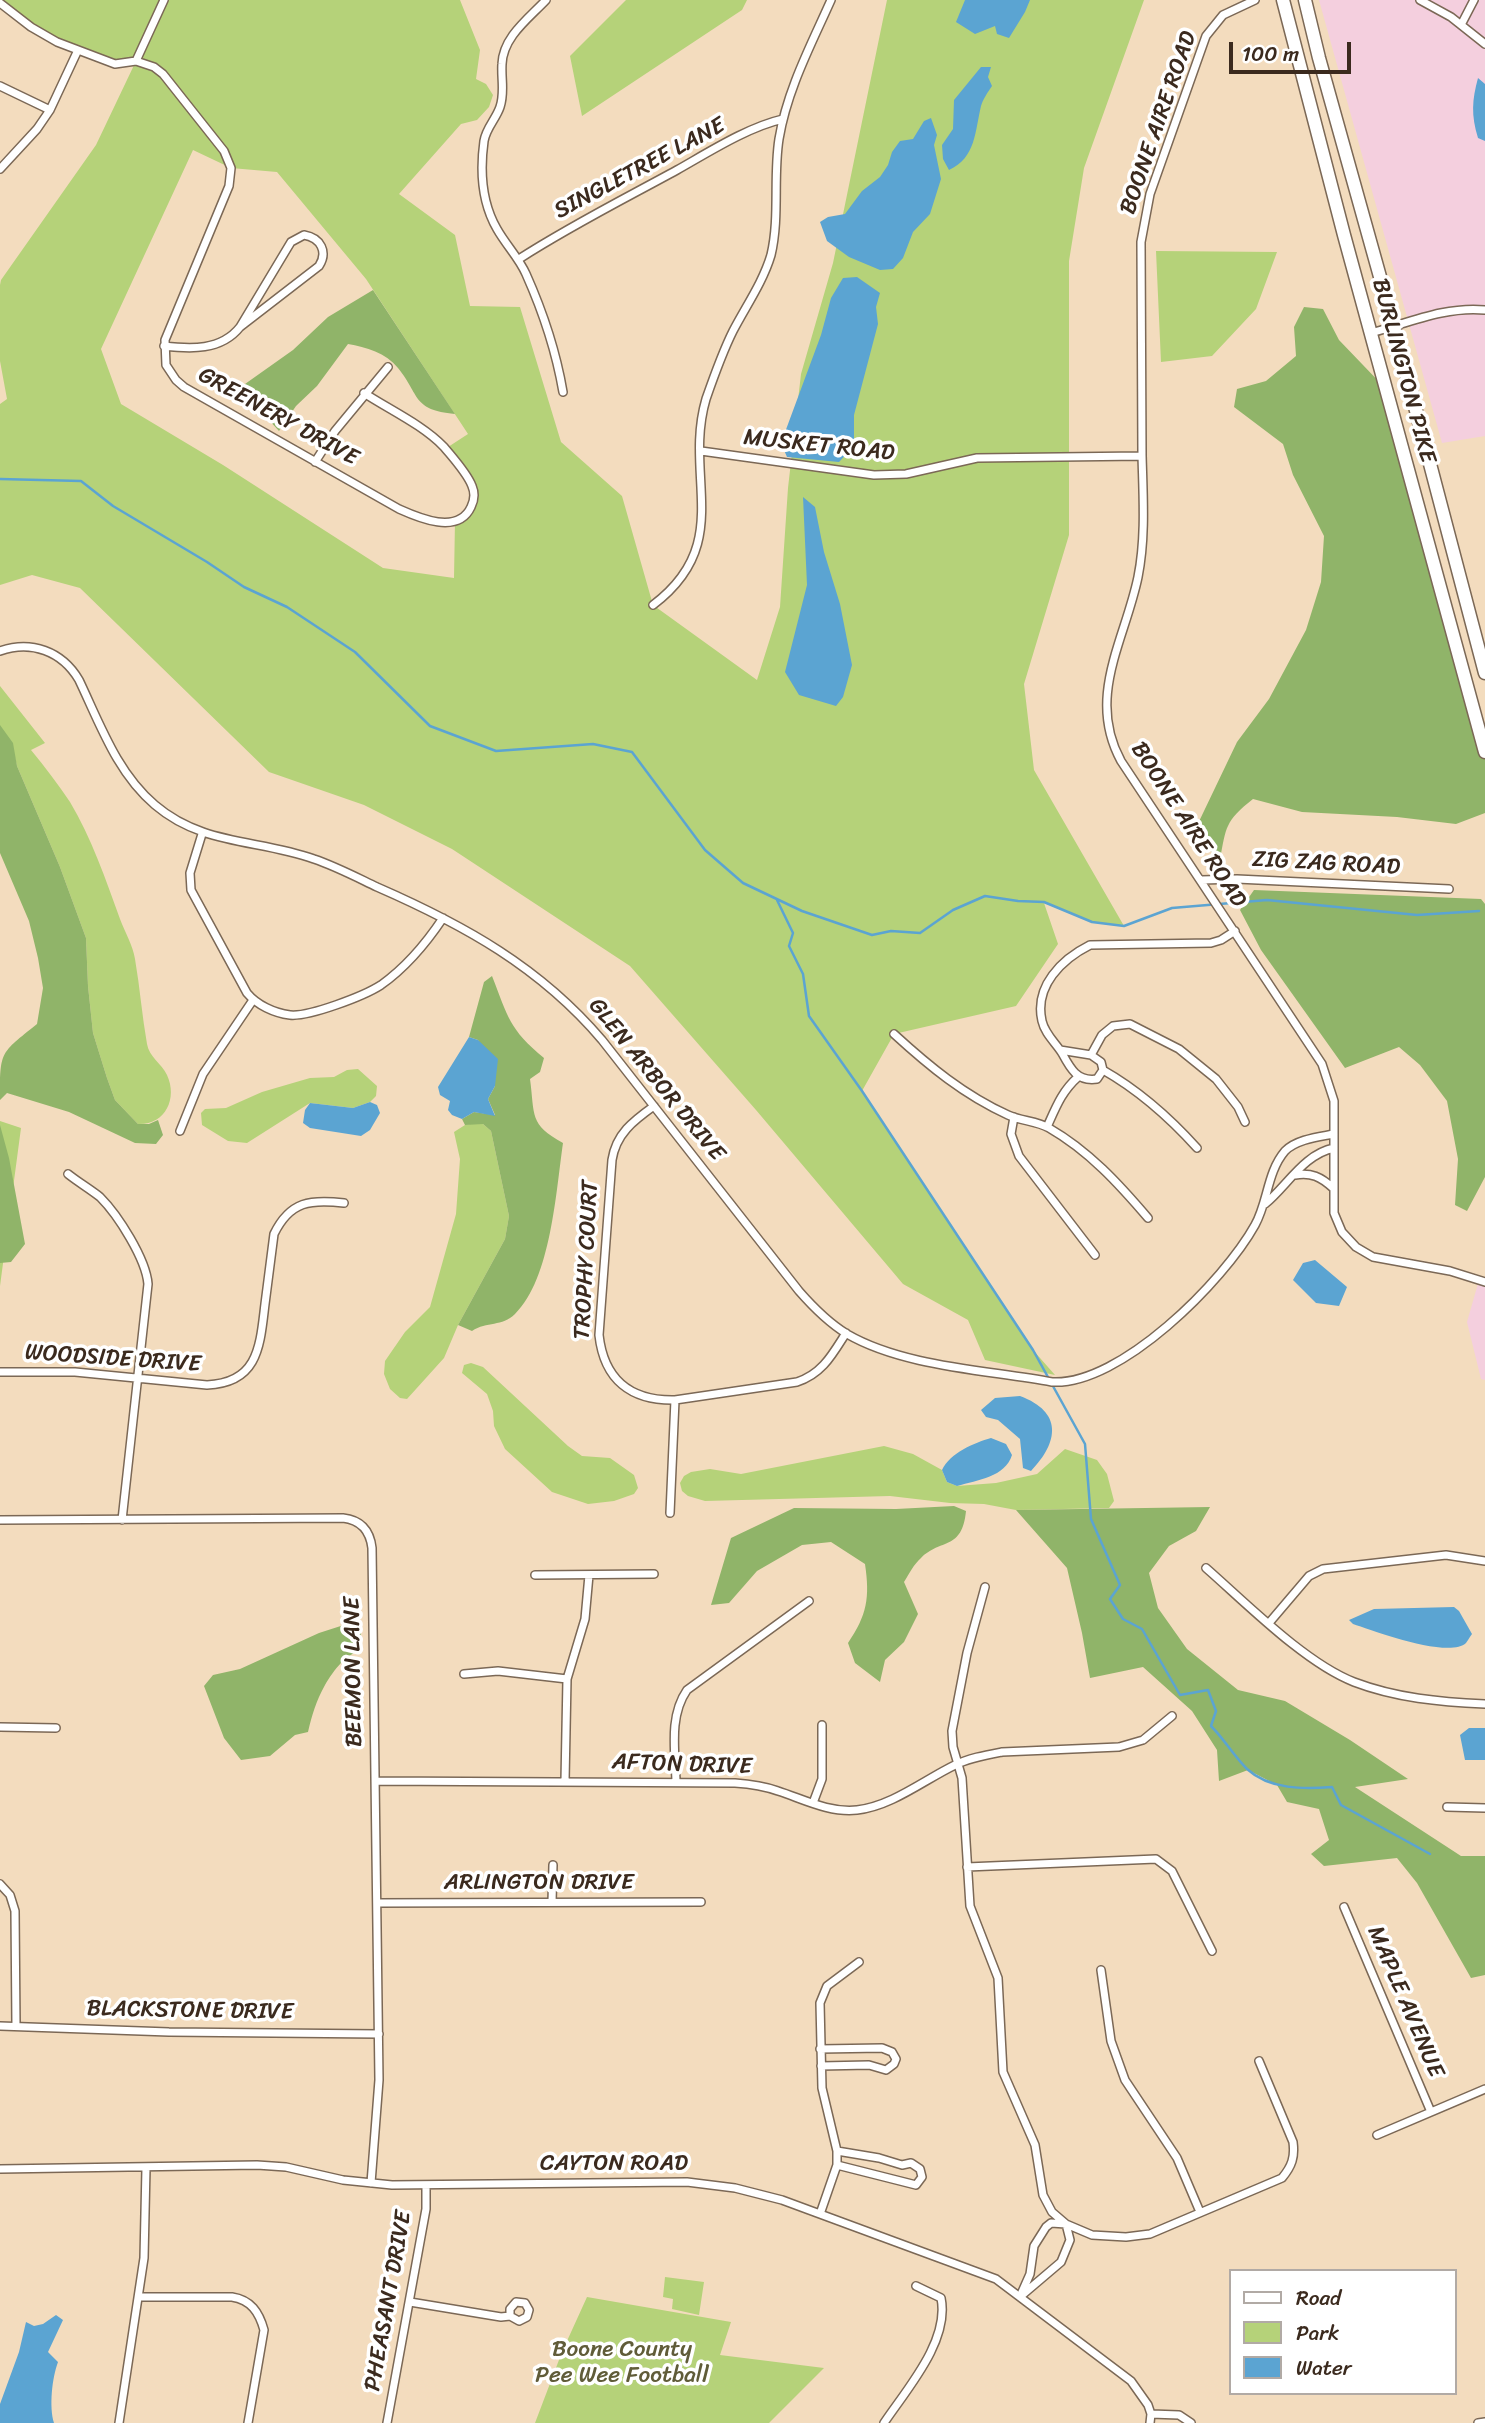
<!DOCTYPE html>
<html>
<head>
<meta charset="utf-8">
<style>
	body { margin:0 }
	#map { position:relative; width:1485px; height:2423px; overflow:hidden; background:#f3dcbe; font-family:Sriracha,sans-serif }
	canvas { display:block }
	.legend { position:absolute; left:1229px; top:2269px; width:228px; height:126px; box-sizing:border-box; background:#fff; border:2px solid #b1aaa5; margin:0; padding:9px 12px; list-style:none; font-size:21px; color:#3b2a1e }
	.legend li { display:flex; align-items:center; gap:14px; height:35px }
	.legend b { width:35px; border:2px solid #b1aaa5 }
	.scale { position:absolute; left:1229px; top:42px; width:122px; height:32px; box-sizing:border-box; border:4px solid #3b2a1e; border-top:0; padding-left:9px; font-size:21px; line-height:24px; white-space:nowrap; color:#3b2a1e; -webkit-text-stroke:5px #fff; paint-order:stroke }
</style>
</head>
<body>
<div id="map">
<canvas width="1485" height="2423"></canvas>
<ul class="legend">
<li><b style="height:9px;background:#fff"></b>Road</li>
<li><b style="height:19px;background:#b5d279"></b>Park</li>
<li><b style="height:19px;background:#5ba4d2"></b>Water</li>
</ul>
<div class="scale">100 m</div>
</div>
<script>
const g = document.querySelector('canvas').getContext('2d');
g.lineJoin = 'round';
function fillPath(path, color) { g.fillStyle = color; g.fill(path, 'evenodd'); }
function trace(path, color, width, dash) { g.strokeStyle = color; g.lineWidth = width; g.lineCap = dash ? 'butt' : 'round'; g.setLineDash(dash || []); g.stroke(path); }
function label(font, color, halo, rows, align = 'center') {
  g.font = font + ' Sriracha,sans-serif'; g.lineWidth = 7; g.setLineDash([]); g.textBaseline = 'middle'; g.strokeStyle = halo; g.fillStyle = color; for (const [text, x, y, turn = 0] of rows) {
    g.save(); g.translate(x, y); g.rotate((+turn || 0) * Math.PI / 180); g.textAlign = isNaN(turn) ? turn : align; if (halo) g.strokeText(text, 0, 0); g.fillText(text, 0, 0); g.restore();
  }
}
fillPath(new Path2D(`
	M1319,0H1485V436L1442,443Z
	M1479,1280L1485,1282V1380L1481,1379L1467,1322Z`), '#f4cfde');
fillPath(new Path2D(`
	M0,0H460L480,50L476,79L486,84L493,95L489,107L477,120L461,124L399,194L455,235L470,306L520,307L561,442L622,496L653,605L757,680L780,607L788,488L801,374L833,263L887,0H1144L1084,168L1069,261V535L1024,684L1034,770L1124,926L1092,922L1044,903L1058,944L1016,1006L894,1034L862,1091L1033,1350L1055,1375L985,1360L968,1320L903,1284L756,1110L630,966L452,849L364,805L269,772L80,588L32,575L0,585V404L7,399L0,361V285L1,280L96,145L136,61L115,64L31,27ZM193,150L231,168L277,172L366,279L468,434L445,449L474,492L465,516L455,521L454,578L383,568L223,465L121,404L101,349Z
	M626,0H747L742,10L582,116L570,56Z
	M1156,251L1277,252L1256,309L1212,356L1161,362Z
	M0,686L45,743L31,750C45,767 58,784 70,802C91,837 106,880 120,919C125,932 133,946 135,959C140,988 142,1016 147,1044C149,1057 162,1064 167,1075C178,1099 165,1125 138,1124L115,1100L107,1078L93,1033L88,986L86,938L60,867L17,766L15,758L0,764Z
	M358,1069L377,1086L376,1096L370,1102L353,1108L310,1103L247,1143L228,1141L202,1125L201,1113L205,1109L226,1108L262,1092L310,1078L334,1077L347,1070Z
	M0,1121L21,1128L0,1286Z
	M476,1123L483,1124L491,1131L509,1216L505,1239L458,1325L444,1358L407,1399L400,1398L390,1389L384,1374L385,1361L405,1332L430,1307L456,1214L460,1159L454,1132L465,1125Z
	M471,1363L483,1367L568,1446L582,1456L610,1458L634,1475L638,1488L634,1494L614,1501L588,1504L552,1492L505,1449L494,1426L493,1411L487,1394L462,1373L464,1365Z
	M884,1446L913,1454L942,1470L947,1482L957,1486L996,1483L1037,1474L1065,1449L1097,1460L1107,1474L1114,1501L1109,1508L1016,1510L984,1504L950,1503L890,1496L705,1501L688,1496L682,1491L680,1483L684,1476L691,1472L710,1469L741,1474Z
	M665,2277L704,2282L699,2315L672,2309L673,2299L663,2297Z
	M587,2297L731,2322L720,2355L824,2368L769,2423H535L562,2352Z`), '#b5d279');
fillPath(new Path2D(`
	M373,290L455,414C412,410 420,395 398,368C386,353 366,347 348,344L317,386L296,406L279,431L268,419L240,397L245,384L293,350L328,317Z
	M1304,307L1323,309L1339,340L1386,389L1485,752V813L1456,824L1397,817L1302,812L1253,799C1225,821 1226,827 1220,860L1193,834L1237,742L1269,699L1306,630L1321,582L1324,536L1293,475L1283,444L1234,407L1237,389L1266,381L1296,356L1294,327Z
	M0,725L13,743L17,766L60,867L86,938L88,986L93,1033L107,1078L115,1100L138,1124H149L158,1120L163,1135L156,1144L135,1143L69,1112L7,1093L0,1100C0,1050 0,1054 37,1024L43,988L38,958L29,921L0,853Z
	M1254,890L1481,899L1485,904V1177L1467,1211L1455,1205L1458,1159L1447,1101L1420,1065L1399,1047L1345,1068L1261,950L1240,910Z
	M492,976C508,1017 509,1029 544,1058L540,1072L530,1079C535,1116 529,1124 563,1143C556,1191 551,1279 515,1314C502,1327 487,1321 472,1331L458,1325L505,1239L509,1216L491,1131L483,1124L465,1125L462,1119L474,1112L495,1115L488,1099L495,1086L478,1040L469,1037L484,982Z
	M0,1125L9,1158L25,1244L11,1262L0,1263Z
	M954,1506L966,1511C962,1551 941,1538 921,1558C914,1564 909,1574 904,1582L918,1614L904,1642L885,1660L880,1682L855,1663L848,1643C867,1615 870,1598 865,1564L831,1542L802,1545L757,1571L729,1603L711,1605L731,1538L794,1508L896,1509Z
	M1210,1507L1196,1531L1169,1546L1149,1573L1158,1608L1187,1649L1238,1690L1285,1701L1350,1740L1408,1779L1355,1787L1461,1856H1485V1975L1471,1978L1417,1883L1397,1858L1324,1866L1311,1854L1329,1840L1319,1809L1287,1802L1277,1785L1248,1770L1219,1781L1217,1750L1192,1711L1143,1667L1090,1678L1082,1633L1067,1568L1016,1510Z
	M350,1623L361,1633C361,1654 353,1651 341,1663C335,1669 329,1678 325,1685C316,1701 312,1715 308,1732L295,1735L270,1756L241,1760L224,1738L204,1686L213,1675L240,1669L319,1633Z`), '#90b469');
fillPath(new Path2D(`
	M965,0H1030L1025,12L1009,38L997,34L995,26L975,34L956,22Z
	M981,67H991L988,77L992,86C988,92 983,99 981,106C975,131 976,158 949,170L943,159L942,145L953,129L954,100Z
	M1478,78L1485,84V141L1478,138C1471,115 1472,100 1478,78Z
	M931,118L937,135L934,145L941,179L930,214L913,232L903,258L893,269L880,270L849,257L827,241L820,222L828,217L845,214L862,191L880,177L888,165L892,152L900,141L913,139L924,121Z
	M857,277L880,293L876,307L878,324L854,415V446L839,462L787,457L781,443L821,335L831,298L843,278Z
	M803,497L815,507L824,552L840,604L852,665L843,697L836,706L799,695L785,672L807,585Z
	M469,1037L478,1040L498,1059L495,1086L488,1099L495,1116L474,1112L462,1119L452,1115L448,1110L450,1101L440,1095L438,1087Z
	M370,1102L377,1105L380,1113L370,1130L361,1136L310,1128L303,1123L305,1110L310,1103L353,1108Z
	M1315,1260L1347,1287L1339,1306L1316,1303L1293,1280L1303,1263Z
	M1020,1396C1063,1412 1059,1442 1031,1471L1023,1468L1020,1439L998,1420L986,1417L981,1410L995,1398Z
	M991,1438L1006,1444L1012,1455C1005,1477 978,1480 957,1486L947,1482L942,1470C950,1453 974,1443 991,1438Z
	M1454,1607L1459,1611L1472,1634C1471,1635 1467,1642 1466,1643C1449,1659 1374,1631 1353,1624L1349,1620L1374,1609Z
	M1469,1728H1485V1760H1465L1460,1735Z
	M56,2315L63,2320L48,2352L58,2362C52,2378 49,2407 54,2423H0V2404L19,2352L26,2322L34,2326L43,2324Z`), '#5ba4d2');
trace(new Path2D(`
	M0,479L81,481L113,506L207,562L244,587L287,607L355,652L430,726L496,751L593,744L632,752L705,850L743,883L802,911L872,935L891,931L920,933L953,910L985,896L1018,901L1044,902L1092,922L1124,926L1172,908L1267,900L1417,915L1479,911
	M777,900L793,933L789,946L803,974L809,1016L862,1091L1033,1350L1085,1444L1091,1519L1120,1585L1110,1599L1123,1619L1142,1629L1180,1695L1208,1690L1216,1711L1211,1726C1224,1739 1234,1756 1247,1769C1270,1790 1304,1789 1332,1787L1341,1805L1430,1854`), '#5ba4d2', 2.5);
const minor = new Path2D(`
	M546,0C528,19 503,37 502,64C501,79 505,93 500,107C496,119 486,128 484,141C480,170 482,203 497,229C506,245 519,258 526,274C543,312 556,351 563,392
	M1255,0L1223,15L1206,36L1150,194L1141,242C1142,313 1141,384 1142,455C1143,495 1146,537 1138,577C1125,640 1086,697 1121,761L1322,1064L1334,1101V1213L1342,1232L1356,1247L1373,1257L1450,1271L1485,1282
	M1420,0L1451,17L1485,44
	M0,3L31,27L57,42L115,64L136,61
	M1461,25L1474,0
	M136,61L154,67L163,74L224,151L231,168L229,186L165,340L166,365L176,380L184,387L399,509C419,518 458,535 471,507C474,501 475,493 472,486C467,473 453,458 444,447C423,425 390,410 364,393
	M136,61L164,0
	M0,86L50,110
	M0,169L37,129L50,110L78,50
	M304,235C321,238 328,252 319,266L240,327L291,242Z
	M519,259C570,226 624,199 677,170C709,152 748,127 783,119
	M1371,333C1408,323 1446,306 1485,310
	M164,346C190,349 221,351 240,327
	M701,451L874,475L906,474L977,458L1142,456
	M315,462L335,431L388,367
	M653,605C735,543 683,477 706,399C714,376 722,353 733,331C746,306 763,282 771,255C780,217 773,177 779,139C787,90 811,45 831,0
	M0,651C31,640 62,651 79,680C100,724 117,773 155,805C203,846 259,839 314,859C335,866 356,877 377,887C464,925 540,967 602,1040L799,1291C813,1307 829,1323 847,1334C904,1367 988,1370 1052,1382C1120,1386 1224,1281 1255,1225C1268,1202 1267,1172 1285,1151C1297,1139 1319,1137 1334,1134
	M202,834L190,873L191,890L247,993C257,1005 274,1013 290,1015C309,1017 364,996 381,985C405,968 427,942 443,918
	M1202,880L1237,879L1449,889
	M894,1034C929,1066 964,1095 1008,1115C1021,1121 1037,1121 1049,1128C1089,1151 1119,1184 1148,1218
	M1060,1050L1091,1055L1101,1062L1103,1070L1097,1079C1077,1082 1070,1068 1062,1053C1055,1042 1045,1034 1042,1021C1034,986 1062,959 1090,945L1211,943L1221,940L1235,931
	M1091,1055L1102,1035L1113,1026L1130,1024L1179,1049L1216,1079L1238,1107L1245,1122
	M1103,1070C1140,1091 1169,1117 1197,1148
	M654,1106C633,1121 616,1134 612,1160L599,1335C604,1380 631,1401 675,1400L797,1382C822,1374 832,1355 846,1333
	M1014,1117L1011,1134L1019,1156L1095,1255
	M1047,1127C1056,1107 1062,1091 1078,1077
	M180,1131L203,1074L253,1000
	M68,1174C78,1182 90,1189 100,1197C118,1215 146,1259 148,1284L122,1520
	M1295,1175C1311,1172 1321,1177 1333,1188
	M1265,1204C1287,1186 1304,1154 1334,1148
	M0,1372H75L207,1385C259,1383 260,1345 265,1304C268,1280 271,1257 274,1234C290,1201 311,1199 344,1203
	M670,1513L675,1400
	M0,1520L343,1518C361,1520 370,1531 372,1548L379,2080L371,2183
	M1206,1568C1246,1603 1305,1663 1354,1682C1396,1698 1440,1702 1485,1704
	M535,1575L654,1574
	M985,1587L967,1653L952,1731L953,1747L962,1778L970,1906L998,1978L1003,2072L1035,2145L1043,2195L1052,2212L1066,2224L1070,2240L1061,2262L1021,2296
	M1269,1623L1309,1576L1323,1569L1446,1555L1485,1561
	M464,1674L498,1671L567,1679
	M0,1727L56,1728
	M376,1781L735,1783C750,1784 764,1786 778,1791C803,1799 829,1813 857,1810C892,1806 924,1780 955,1765C969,1758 986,1755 1002,1752L1119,1747L1143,1740L1172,1716
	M565,1781L567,1679L585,1619L589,1575
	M676,1781C675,1750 669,1716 687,1690L809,1601
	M813,1803L822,1779V1725
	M1447,1807L1485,1808
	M967,1867L1156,1859L1172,1871L1212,1951
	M0,1884L10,1895L15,1911L16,2026
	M552,1902L553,1865
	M377,1903L701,1902
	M1344,1907L1431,2112
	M1101,1970L1111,2041L1125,2080L1177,2158L1200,2212
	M0,2026L169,2032L379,2034
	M820,2049L882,2048L892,2052L896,2059L894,2064L886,2070L869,2065L821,2066
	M1377,2135L1485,2089
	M837,2165L916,2185L922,2177L920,2169L911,2163L902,2165L879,2158L837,2151
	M0,2169L257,2165L286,2167L343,2180L392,2185L687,2182L735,2188L782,2200L996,2279L1131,2381L1148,2405L1151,2414L1150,2423
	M820,2214L837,2165V2151L822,2088L820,2003L827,1986L859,1962
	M1022,2292L1030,2274L1034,2246L1046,2227L1051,2223L1066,2224L1092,2235L1126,2237L1150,2234L1282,2178C1292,2166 1295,2157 1293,2142L1259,2061
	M139,2297H232C251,2300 259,2312 264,2330L248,2423
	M410,2302L501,2317L510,2316L519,2321L527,2317L529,2310L525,2303L516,2302L510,2309V2316
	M1151,2414L1179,2415L1191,2423
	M119,2423L144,2258L146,2168
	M387,2423L426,2209V2186
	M884,2423C906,2390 950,2341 941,2298L916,2286
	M1478,2423L1485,2422`);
const primary = new Path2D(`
	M1283,0L1344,235L1485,752
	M1305,0L1319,58L1394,327L1485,673`);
trace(minor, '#7b6856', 10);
trace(primary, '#7b6856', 15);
trace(minor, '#fff', 7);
trace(primary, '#fff', 12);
label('23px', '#3b2a1e', '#fff', [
	["BOONE AIRE ROAD",1159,123,-71],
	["SINGLETREE LANE",640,169,-28],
	["BURLINGTON PIKE",1403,371,75],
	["GREENERY DRIVE",278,417,29],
	["MUSKET ROAD",819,446,6],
	["BOONE AIRE ROAD",1188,825,57],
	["ZIG ZAG ROAD",1326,864,3],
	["GLEN ARBOR DRIVE",656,1080,51],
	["TROPHY COURT",587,1260,-87],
	["WOODSIDE DRIVE",113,1359,4],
	["BEEMON LANE",354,1672,-91],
	["AFTON DRIVE",682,1765,2],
	["ARLINGTON DRIVE",539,1883],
	["MAPLE AVENUE",1405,2002,67],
	["BLACKSTONE DRIVE",190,2011,1],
	["CAYTON ROAD",614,2164],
	["PHEASANT DRIVE",389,2301,-80]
]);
label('23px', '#605c39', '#fff', [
	["Boone County",622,2350],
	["Pee Wee Football",622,2376]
]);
</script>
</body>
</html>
